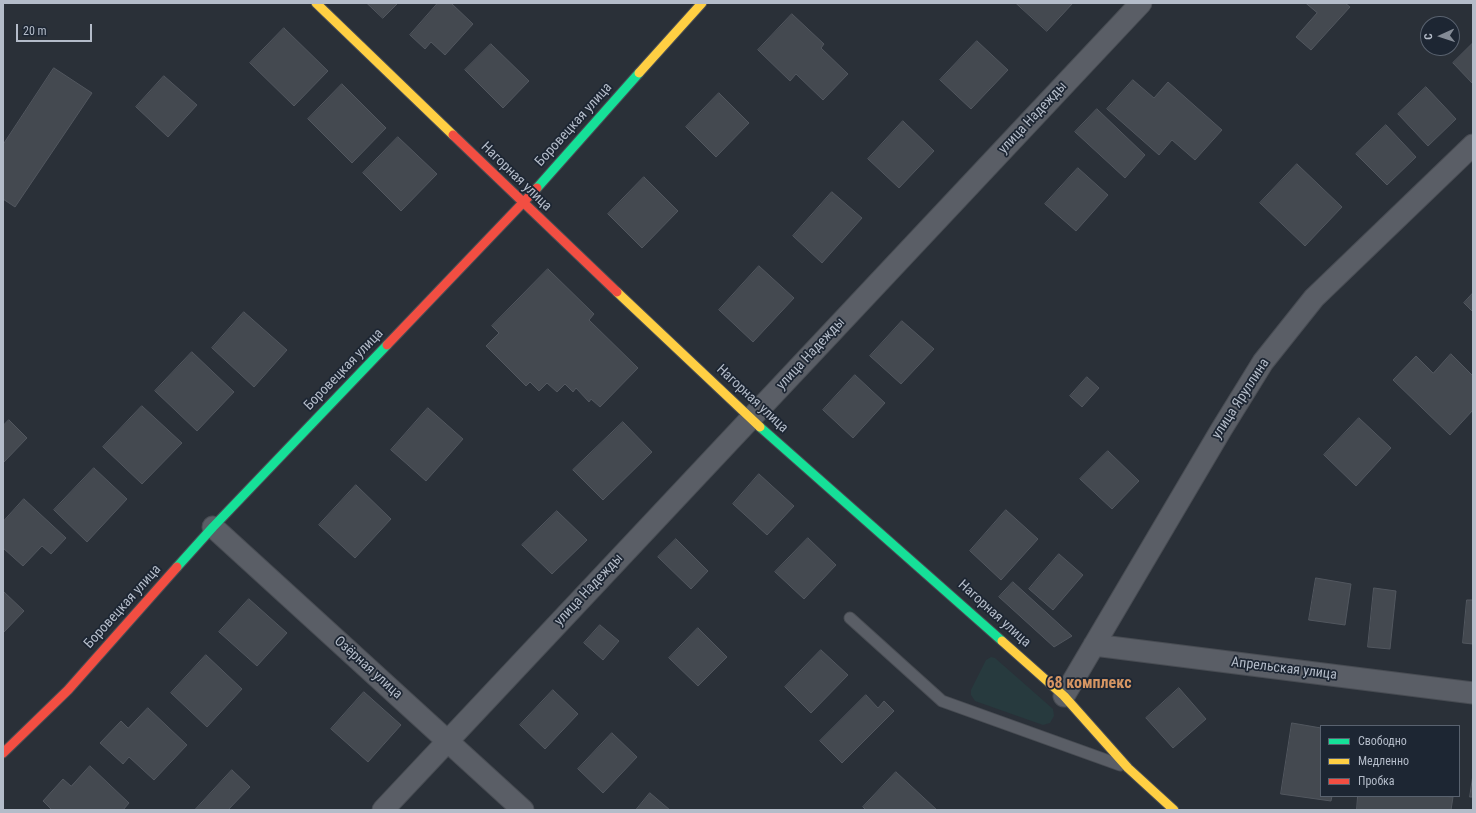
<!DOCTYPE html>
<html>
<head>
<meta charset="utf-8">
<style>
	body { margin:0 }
	#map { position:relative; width:1476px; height:813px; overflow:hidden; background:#2a3038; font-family:"Roboto Condensed",sans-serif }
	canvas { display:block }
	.frame { position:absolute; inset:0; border:4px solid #b4bcc9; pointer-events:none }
	.legend { position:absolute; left:1320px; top:725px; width:140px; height:72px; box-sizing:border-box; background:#1d2633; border:1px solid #59626f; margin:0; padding:5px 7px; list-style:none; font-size:12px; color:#b4bcc9 }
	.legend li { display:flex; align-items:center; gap:8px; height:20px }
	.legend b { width:20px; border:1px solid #59626f }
	.north { position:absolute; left:1420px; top:16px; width:40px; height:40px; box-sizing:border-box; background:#1d2633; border:1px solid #59626f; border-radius:50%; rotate:267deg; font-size:11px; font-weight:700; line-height:16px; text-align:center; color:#b4bcc9 }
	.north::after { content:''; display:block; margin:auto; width:14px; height:18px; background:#848b96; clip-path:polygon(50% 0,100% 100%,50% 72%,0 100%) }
	.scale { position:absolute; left:16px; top:24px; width:76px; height:18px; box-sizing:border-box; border:2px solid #b4bcc9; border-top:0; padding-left:5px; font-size:12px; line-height:14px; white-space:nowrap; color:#b4bcc9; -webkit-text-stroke:3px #1d2633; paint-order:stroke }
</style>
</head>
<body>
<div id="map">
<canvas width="1476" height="813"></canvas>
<div class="frame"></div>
<ul class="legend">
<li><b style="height:5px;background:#16e098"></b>Свободно</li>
<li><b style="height:5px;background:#ffcf43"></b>Медленно</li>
<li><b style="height:5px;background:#f24e42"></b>Пробка</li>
</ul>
<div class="north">С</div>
<div class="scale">20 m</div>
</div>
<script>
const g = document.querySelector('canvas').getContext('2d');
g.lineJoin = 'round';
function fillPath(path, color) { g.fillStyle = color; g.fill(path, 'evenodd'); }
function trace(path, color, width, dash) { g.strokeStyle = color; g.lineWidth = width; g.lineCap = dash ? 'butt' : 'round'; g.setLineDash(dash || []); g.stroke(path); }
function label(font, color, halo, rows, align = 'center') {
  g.font = font + ' "Roboto Condensed",sans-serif'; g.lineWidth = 3.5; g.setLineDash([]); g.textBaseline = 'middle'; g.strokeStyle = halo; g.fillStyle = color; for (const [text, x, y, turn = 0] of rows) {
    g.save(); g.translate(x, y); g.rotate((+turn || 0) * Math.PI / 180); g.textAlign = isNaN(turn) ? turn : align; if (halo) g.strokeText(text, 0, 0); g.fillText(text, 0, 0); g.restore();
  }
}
fillPath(new Path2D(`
	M991,657L995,658L1053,709L1054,716L1050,723L1043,725L975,701L971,695V690L986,660Z`), '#273a3e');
const building = new Path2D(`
	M367,3H398L383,18Z
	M438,3H451L473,24L445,55L431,42L425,49L410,35Z
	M1016,3H1073L1047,31Z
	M1306,3H1345L1350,7L1311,50L1296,37L1317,13Z
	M792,14L824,44L821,48L848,74L823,100L796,74L790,81L758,50Z
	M284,28L328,71L294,106L250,63Z
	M977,41L1008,70L971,109L940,80Z
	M1473,43V84L1453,63Z
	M491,44L529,81L503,108L465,70Z
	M54,68L92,93L15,207L3,199V145Z
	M164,76L197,105L168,137L136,107Z
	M1133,80L1154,98L1168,82L1222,130L1195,160L1172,140L1159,155L1107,109Z
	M342,84L386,128L352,163L308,119Z
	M1426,87L1456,119L1428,146L1398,114Z
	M719,93L749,123L716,157L686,127Z
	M1097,109L1145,155L1125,178L1075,132Z
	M903,121L934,151L899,188L868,159Z
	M1386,125L1416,157L1387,185L1356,154Z
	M398,137L437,174L401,211L363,173Z
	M1297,164L1342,207L1305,246L1260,203Z
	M1078,168L1108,195L1076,231L1045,204Z
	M644,177L678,211L642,248L608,214Z
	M832,192L862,218L822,263L793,236Z
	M759,266L794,298L753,342L719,310Z
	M548,269L594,314L589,320L638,368L600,407L591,399L589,402L576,388L573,392L565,384L557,392L547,383L539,391L530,382L526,386L486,346L499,333L492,326Z
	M1473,293V312L1464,303Z
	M244,312L287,350L254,387L212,348Z
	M902,321L934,349L901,384L870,356Z
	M192,352L234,392L197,431L155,391Z
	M1451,354L1473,376V410L1450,435L1393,380L1416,356L1433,373Z
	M855,375L885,403L853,438L823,410Z
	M1087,377L1099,388L1082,407L1070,396Z
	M142,406L182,443L142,484L103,447Z
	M428,408L463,439L426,481L391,450Z
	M1359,418L1391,448L1356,486L1324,455Z
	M9,420L27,438L3,463V426Z
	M623,422L652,452L603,500L573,470Z
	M1108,451L1139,481L1112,509L1080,479Z
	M94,468L127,499L87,542L54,510Z
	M759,474L794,506L767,535L733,504Z
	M356,485L391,519L355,558L319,525Z
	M24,499L66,538L51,554L42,546L23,566L3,548V522Z
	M1006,510L1038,539L1001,580L970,551Z
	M557,511L587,540L552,574L522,545Z
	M808,538L836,565L804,599L775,572Z
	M676,539L708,571L691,589L658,557Z
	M1059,554L1083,575L1053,610L1029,589Z
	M1316,578L1351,584L1345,625L1309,620Z
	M1013,582L1072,636L1054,647L999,597Z
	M1374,588L1396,591L1390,649L1368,647Z
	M3,591L24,611L3,633Z
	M249,599L287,633L257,666L219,632Z
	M1467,600H1473V644L1463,643Z
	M600,625L619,641L603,660L584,643Z
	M698,628L727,657L698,686L669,658Z
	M821,650L848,675L811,713L785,687Z
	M206,655L242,689L207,727L171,693Z
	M1179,688L1206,719L1173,748L1146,718Z
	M553,690L578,714L545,749L520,725Z
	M364,692L401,725L368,762L331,729Z
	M866,695L878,708L884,701L894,711L842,763L820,741Z
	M148,708L187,745L154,780L129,757L123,764L100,743L121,721L128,728Z
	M1292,723L1321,728V796H1332L1331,801L1281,794Z
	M612,733L637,757L603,793L578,769Z
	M90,766L129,803L123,810H52L43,801L63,779L71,786Z
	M232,770L250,787L228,810H195Z
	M896,772L937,810H866L863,807Z
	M1473,775V797H1470Z
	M650,793L670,810H636Z
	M1358,796H1441L1453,797L1451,810H1357Z`);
fillPath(building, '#444950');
trace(building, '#52575f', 1);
const lane = new Path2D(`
	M850,618L942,701L1120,765`);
const street = new Path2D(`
	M213,527L523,810
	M1094,645L1473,693
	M1064,696L1221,430L1263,362L1314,298L1473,145
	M383,810L1141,3`);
const fast = new Path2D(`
	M537,188L639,73
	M760,427L1002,641
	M177,567L213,527L387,345`);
const slow = new Path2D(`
	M316,3L453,135
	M639,73L702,3
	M617,292L760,427
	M1002,641L1064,696L1128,768L1174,810`);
const jam = new Path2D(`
	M453,135L617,292
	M387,345L537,188
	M3,753L68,690L177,567`);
trace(lane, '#484c53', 13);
trace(street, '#484c53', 23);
trace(fast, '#484c53', 11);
trace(slow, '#484c53', 11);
trace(jam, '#484c53', 11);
trace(lane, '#5a5e66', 11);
trace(street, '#5a5e66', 21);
trace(fast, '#16e098', 9);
trace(slow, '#ffcf43', 9);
trace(jam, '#f24e42', 9);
label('14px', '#b4bcc9', '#1d2633', [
	["улица Надежды",1033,118,-47],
	["Боровецкая улица",574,125,-48],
	["Нагорная улица",516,177,44],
	["улица Надежды",811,354,-47],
	["Боровецкая улица",344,370,-46],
	["Нагорная улица",752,399,43],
	["улица Яруллина",1241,399,-57],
	["улица Надежды",589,590,-47],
	["Боровецкая улица",123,607,-48],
	["Нагорная улица",994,614,42],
	["Озёрная улица",368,668,42],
	["Апрельская улица",1284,669,7]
]);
label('bold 16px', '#d59563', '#1d2633', [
	["68 комплекс",1089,684]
]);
</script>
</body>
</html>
